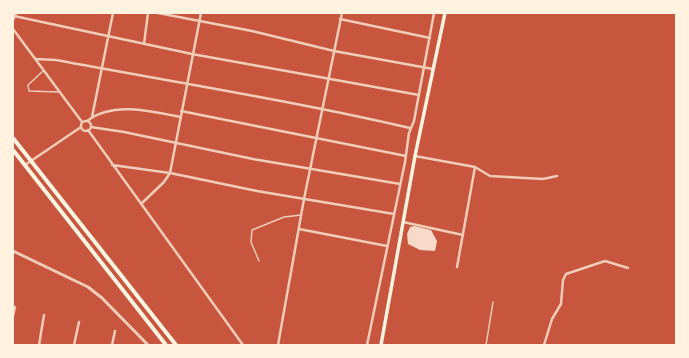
<!DOCTYPE html>
<html>
<head>
<meta charset="utf-8">
<style>
	body { margin:0 }
	#map { position:relative; width:689px; height:358px; overflow:hidden; background:#c8553d; font-family:"Exo 2",sans-serif }
	canvas { display:block }
	.frame { position:absolute; inset:0; border:14px solid #fff3e0; pointer-events:none }
</style>
</head>
<body>
<div id="map">
<canvas width="689" height="358"></canvas>
<div class="frame"></div>
</div>
<script>
const g = document.querySelector('canvas').getContext('2d');
g.lineJoin = 'round';
function fillPath(path, color) { g.fillStyle = color; g.fill(path, 'evenodd'); }
function trace(path, color, width, dash) { g.strokeStyle = color; g.lineWidth = width; g.lineCap = dash ? 'butt' : 'round'; g.setLineDash(dash || []); g.stroke(path); }
fillPath(new Path2D(`
	M414,226L431,230L437,241L435,251L420,250L408,244L407,234L410,227Z`), '#f7dbc8');
trace(new Path2D(`
	M43,71L28,85L29,91L58,92
	M259,261L251,242L252,230L284,217L301,215
	M486,345L493,302`), '#f1ccb7', 1.5);
trace(new Path2D(`
	M158,13L252,31L334,51L433,69
	M14,16L192,54L419,95
	M340,19L430,38
	M13,20L16,13
	M13,29L82,122
	M144,44L148,13
	M36,59L56,60C174,82 293,101 410,128
	M181,111L406,156
	M92,117L113,13
	M87,121C112,101 152,111 180,117
	M81 126a5 5 0 1 1 10 0a5 5 0 1 1-10 0Z
	M91,127L124,132L253,159L400,184
	M88,130L243,345
	M415,156L475,167L490,176L543,179L557,176
	M25,165L81,127
	M112,165L170,173L257,191L394,214
	M141,204L164,182L170,173L201,13
	M403,222L463,235
	M299,229L387,246
	M457,267L475,167
	M13,316L15,307
	M39,345L44,315
	M74,345L79,322
	M112,345L115,331
	M278,345L304,199L342,13
	M367,345L405,162L409,133L414,121L434,13
	M544,345L552,319L561,304L563,280L566,274L605,261L628,268`), '#f1ccb7', 2.5);
trace(new Path2D(`
	M13,251L88,287L102,298L148,345`), '#f1ccb7', 3);
trace(new Path2D(`
	M381,345L415,156L445,13`), '#fff3e0', 3.5);
trace(new Path2D(`
	M13,138L176,345
	M13,150L166,345`), '#fff3e0', 4);
</script>
</body>
</html>
